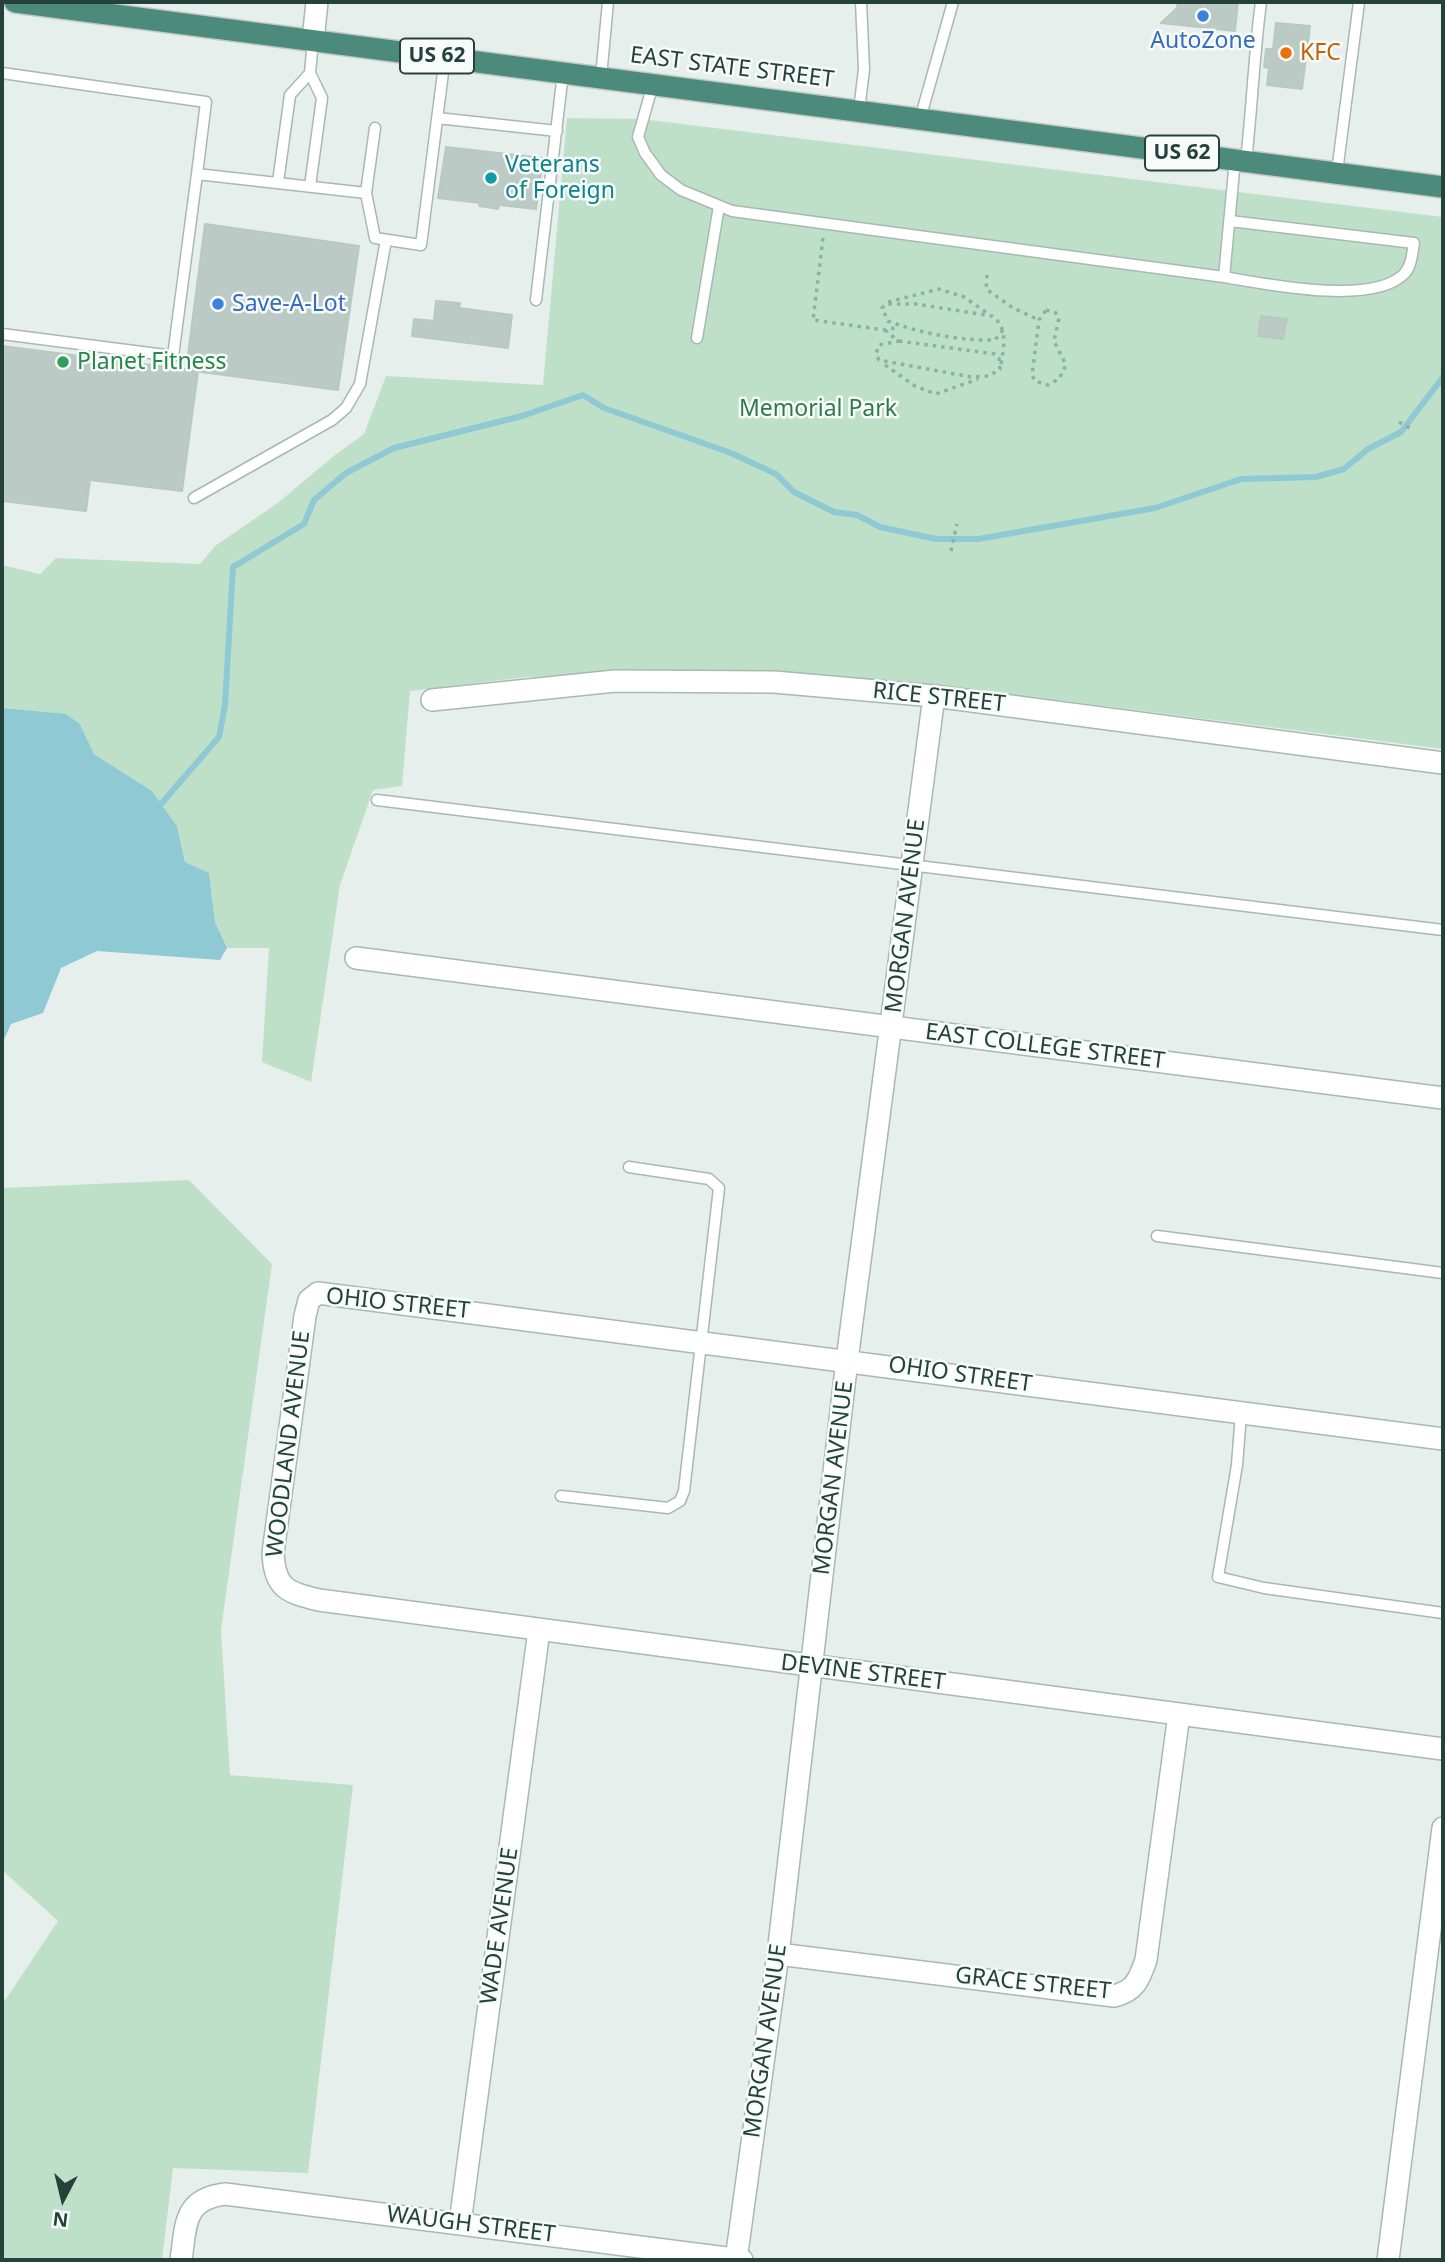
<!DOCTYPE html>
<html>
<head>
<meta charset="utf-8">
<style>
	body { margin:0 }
	#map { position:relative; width:1445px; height:2262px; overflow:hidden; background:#e6efeb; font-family:"Noto Sans",sans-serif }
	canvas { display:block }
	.frame { position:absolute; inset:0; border:4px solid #24423a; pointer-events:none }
	.north { position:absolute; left:28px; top:2164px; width:70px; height:70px; -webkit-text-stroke:5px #f7fbf9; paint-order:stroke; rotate:187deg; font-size:19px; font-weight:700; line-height:28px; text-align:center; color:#24423a }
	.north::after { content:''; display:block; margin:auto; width:24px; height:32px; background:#24423a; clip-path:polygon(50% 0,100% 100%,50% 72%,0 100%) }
</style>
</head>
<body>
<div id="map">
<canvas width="1445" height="2262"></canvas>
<div class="frame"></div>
<div class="north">N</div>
</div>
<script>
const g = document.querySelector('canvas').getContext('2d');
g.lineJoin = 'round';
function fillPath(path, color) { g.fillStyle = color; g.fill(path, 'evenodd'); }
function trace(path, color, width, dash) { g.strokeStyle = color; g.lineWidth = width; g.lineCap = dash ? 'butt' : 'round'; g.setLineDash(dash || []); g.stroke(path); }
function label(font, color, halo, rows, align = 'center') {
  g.font = font + ' "Noto Sans",sans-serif'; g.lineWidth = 5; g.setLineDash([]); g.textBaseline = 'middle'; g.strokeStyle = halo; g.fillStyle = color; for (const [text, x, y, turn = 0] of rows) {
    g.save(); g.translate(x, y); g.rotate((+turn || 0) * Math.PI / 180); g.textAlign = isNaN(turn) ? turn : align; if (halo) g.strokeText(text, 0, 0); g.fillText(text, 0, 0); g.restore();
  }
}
fillPath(new Path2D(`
	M567,118L641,119L1443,217V749L939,685L748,672L526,677L410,691L402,786L373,790L340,885L311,1082L262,1062L269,948H227L215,922L209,873L185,862L177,826L152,791L94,754L80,724L66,715L2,708V565L40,574L56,558L200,564L215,546L279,502L335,455L364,434L386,376L543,385Z
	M189,1180L272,1264L221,1630L230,1775L353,1785L308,2173L173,2168L162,2260H2V2005L58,1921L2,1870V1188Z`), '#bfe0c8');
fillPath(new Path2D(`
	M2,708L66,714L80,724L94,754L152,791L177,826L185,862L209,873L215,922L227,948L220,960L97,951L61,968L43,1013L11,1024L2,1044Z`), '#8ec9d4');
trace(new Path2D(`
	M154,805L161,804L219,737L225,705L233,567L304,524L314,500L346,473L394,448L522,416L583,395L604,408L731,453L776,474L794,492L834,512L857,515L880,527L936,539H978L1155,508L1241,479L1316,477L1344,469L1368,449L1401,432L1443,377`), '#8ec9d4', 6);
const building = new Path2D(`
	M1178,2H1238L1235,31L1161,23L1177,8Z
	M1276,23L1310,26L1302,89L1267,85L1269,68L1264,67L1266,49H1273Z
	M446,147L543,158L536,209L499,205L498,209L479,206L480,203L438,198Z
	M205,224L359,246L338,390L186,370Z
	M436,301L460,303L459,308L512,315L508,348L412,336L414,319L434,321Z
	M1261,316L1287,319L1283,339L1258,336Z
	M2,346L198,371L182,491L90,480L86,511L2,501Z`);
fillPath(building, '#bbcac4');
trace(building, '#b8c9c2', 2);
const service = new Path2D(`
	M2,73L206,102L197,174L366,193L375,128
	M601,77L608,2
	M653,84L638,137L645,153L661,175L681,190L732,211L1224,277L1235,160
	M859,111L864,69L861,2
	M437,118L557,131
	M920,119L953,2
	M1246,161C1252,108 1254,55 1261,2
	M1337,172L1359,2
	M278,182L290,95L310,73
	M310,186L322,98L310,73L313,40
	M366,193L375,238L421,245L445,57
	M1224,277C1266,284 1372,306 1404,274C1412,266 1412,253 1414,243L1230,221
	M536,300L563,73
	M2,334L173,356L197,174
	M697,338L719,206
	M194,498L332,420L346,408L360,384L386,240
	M377,800L1443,930
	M1157,1236L1443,1273
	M1241,1413L1237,1465L1218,1577L1264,1588L1443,1613
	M561,1496L668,1508L680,1501L684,1491L719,1188L709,1179L629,1167`);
const minor = new Path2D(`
	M313,40L317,2
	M432,700L615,681L774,682L934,696L1443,763
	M356,958L1443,1098
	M1443,1439L318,1293L309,1300L305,1316L273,1553C275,1589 287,1592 319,1600L1443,1749
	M778,1954L1114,1996C1135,1991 1139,1980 1146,1960L1179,1714
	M460,2223L539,1630
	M181,2260C186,2226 183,2199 225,2194L742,2260
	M736,2260L778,1954L847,1360L934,696`);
const tertiary = new Path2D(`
	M1388,2260L1443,1828`);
const trunk = new Path2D(`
	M15,2L1443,187`);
trace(service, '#a8b8b2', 13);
trace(minor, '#a8b8b2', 24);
trace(tertiary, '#a8b8b2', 24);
trace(trunk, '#c2cac8', 24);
trace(new Path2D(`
	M823,238L813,320L885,330L899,327
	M987,275L986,289L1013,308L1039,320
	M888,302L939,289L964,297L990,315
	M1046,310L1056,313L1059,318L1054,341L1066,365L1059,379L1048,385L1035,381L1032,375L1039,320Z
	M885,330L897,340
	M899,341L995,354L999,358L1000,369L989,376L971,377L879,360L876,354L879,345Z
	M1001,364C1004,346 1008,327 992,316L916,304H886L882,308L888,321C919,333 961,341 995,340L1003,330
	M885,365L915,386L936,394L978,379
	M1399,422L1411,429
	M951,551L957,524`), '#86b3a5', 3.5, [3.5, 5]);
trace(service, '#fff', 10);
trace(minor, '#fff', 21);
trace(tertiary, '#fff', 21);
trace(trunk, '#4c8a7c', 21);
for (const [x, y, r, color] of [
	[1203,16,7,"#3f7fe0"],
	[1286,53,7,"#e8710a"],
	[491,178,7,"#0f9aa8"],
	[218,304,7,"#3f7fe0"],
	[63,362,7,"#2e9e5b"]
]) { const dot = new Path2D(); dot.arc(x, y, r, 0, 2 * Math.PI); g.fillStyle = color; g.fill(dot); trace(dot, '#f7fbf9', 2.5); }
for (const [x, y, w] of [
	[437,56,74],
	[1182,153,74]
]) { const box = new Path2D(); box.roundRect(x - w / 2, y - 17.5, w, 35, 5); g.fillStyle = '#f7fbf9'; g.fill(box); trace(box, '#24423a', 2); }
label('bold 21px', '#24423a', null, [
	["US 62",437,56],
	["US 62",1182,153]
]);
label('23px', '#366cbe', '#f7fbf9', [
	["AutoZone",1203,41],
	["Save-A-Lot",232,304,"left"]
]);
label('23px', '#c56008', '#f7fbf9', [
	["KFC",1300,53]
], 'left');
label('23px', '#24423a', '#f7fbf9', [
	["EAST STATE STREET",732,68,7],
	["RICE STREET",939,698,6],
	["MORGAN AVENUE",906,916,-83],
	["EAST COLLEGE STREET",1045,1047,7],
	["OHIO STREET",398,1304,6],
	["OHIO STREET",960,1375,8],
	["WOODLAND AVENUE",289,1444,-83],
	["MORGAN AVENUE",834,1478,-83],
	["DEVINE STREET",863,1673,7],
	["WADE AVENUE",500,1926,-82],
	["GRACE STREET",1033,1984,6],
	["MORGAN AVENUE",766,2041,-82],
	["WAUGH STREET",471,2225,7]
]);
label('23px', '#0d838f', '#f7fbf9', [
	["Veterans",505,165],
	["of Foreign",505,191]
], 'left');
label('23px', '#27864d', '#f7fbf9', [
	["Planet Fitness",77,362]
], 'left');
label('23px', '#2d7a4b', '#f7fbf9', [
	["Memorial Park",818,409]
]);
</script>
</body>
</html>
